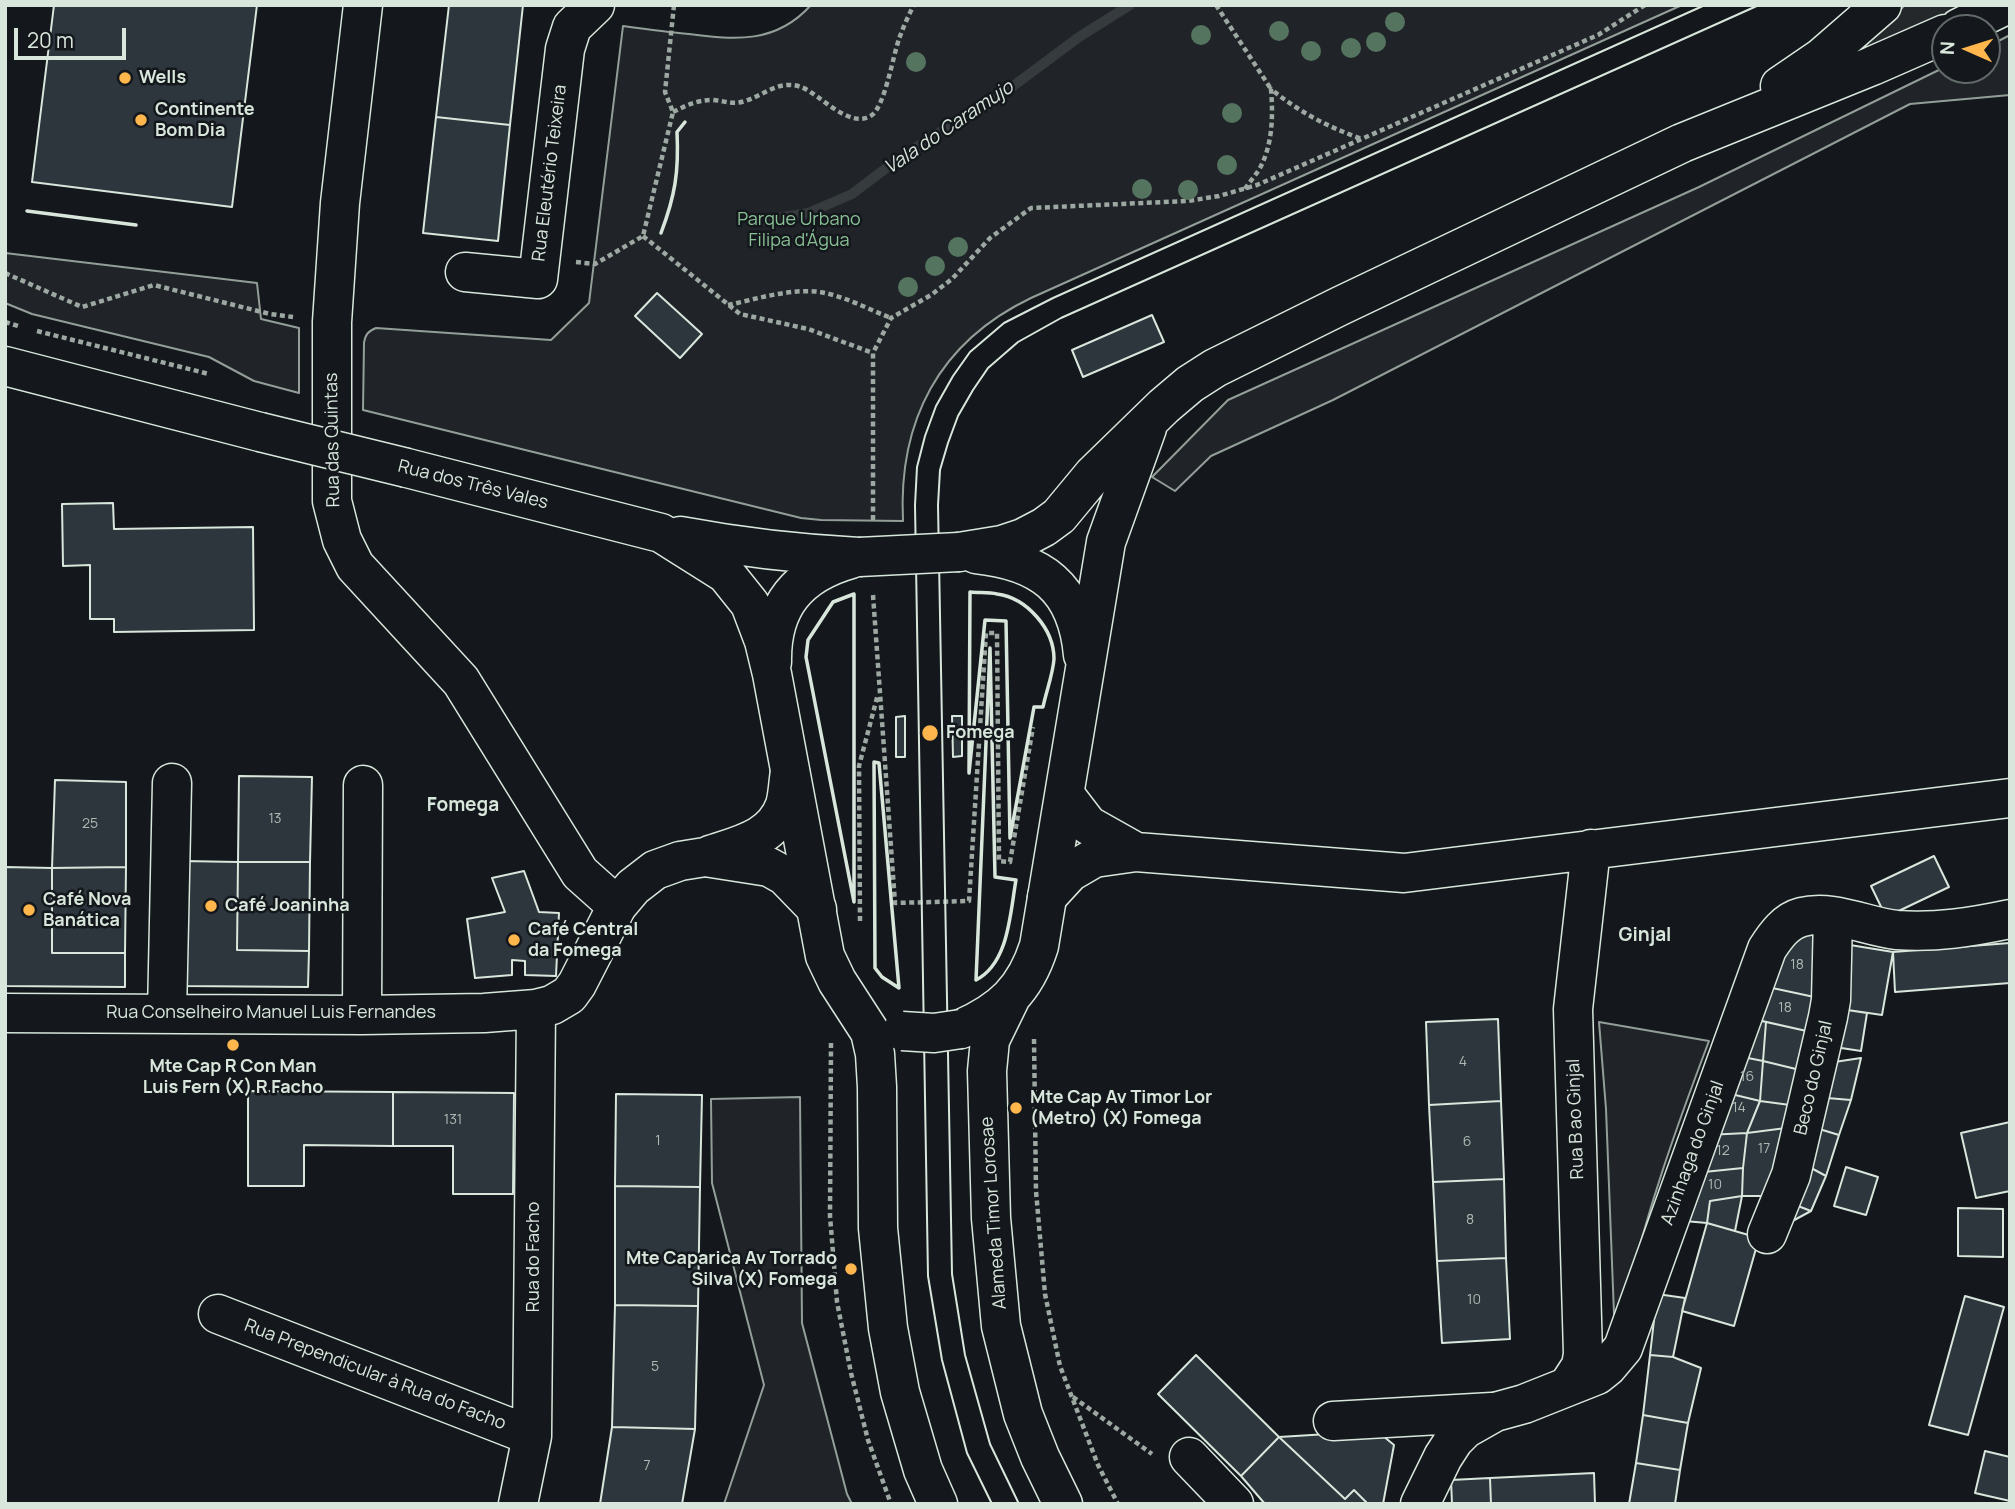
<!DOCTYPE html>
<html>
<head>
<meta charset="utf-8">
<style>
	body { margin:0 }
	#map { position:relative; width:2015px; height:1509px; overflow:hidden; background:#14181c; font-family:Manrope,sans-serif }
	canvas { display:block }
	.frame { position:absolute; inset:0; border:7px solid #d8e6dc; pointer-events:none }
	.north { position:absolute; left:1931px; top:14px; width:70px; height:70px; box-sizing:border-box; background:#14181c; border:2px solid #626a69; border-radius:50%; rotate:273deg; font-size:19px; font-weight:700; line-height:28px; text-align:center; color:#d8e6dc }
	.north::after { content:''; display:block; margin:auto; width:24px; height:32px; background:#ffb74d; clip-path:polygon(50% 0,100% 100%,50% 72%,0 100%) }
	.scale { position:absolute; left:14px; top:28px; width:112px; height:32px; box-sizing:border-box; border:4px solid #d8e6dc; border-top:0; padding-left:9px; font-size:21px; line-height:24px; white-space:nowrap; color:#d8e6dc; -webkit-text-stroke:5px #14181c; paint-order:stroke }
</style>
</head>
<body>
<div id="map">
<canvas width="2015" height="1509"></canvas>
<div class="frame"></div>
<div class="north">N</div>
<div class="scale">20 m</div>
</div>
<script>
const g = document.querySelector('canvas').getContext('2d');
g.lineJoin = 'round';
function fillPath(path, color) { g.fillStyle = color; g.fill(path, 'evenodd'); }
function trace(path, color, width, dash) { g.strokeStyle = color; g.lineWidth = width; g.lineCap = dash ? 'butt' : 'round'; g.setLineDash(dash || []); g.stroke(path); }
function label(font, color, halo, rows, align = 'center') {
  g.font = font + ' Manrope,sans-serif'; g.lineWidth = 5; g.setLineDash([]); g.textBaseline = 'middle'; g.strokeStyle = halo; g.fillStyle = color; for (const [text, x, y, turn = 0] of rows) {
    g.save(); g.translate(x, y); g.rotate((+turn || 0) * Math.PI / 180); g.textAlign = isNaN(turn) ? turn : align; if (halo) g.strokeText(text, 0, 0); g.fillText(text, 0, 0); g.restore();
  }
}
const green = new Path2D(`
	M811,5H1682L1031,298C939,342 898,421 903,521L821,520L801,518L363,410L364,343C365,335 368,331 376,328L551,340L589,303L623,26C645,29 667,32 689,34C735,40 776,44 811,5Z
	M2010,35V95L1910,104L1333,400L1211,456L1175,491L1152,477L1228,400L1699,187L1945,67V70H1987V47Z
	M5,253L257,283L261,319L299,328V393L254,381L209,357L32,314L5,303Z
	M1599,1022L1709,1041C1676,1128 1645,1215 1625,1305L1614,1314L1606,1109Z
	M800,1097L802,1323L847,1494L852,1504H724L764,1385L712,1183L711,1099Z`);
fillPath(green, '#202428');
trace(green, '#939e99', 2);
const parking = new Path2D(`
	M1905,5H1972L1868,49L1865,45Z`);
fillPath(parking, '#24282b');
trace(parking, '#939e99', 2);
trace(new Path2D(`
	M755,222L808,213L852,194L885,169L931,137L985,107L1079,37L1130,5`), '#363b3e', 10);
const building = new Path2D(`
	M54,5H257L232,207L32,182Z
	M449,5H523L510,125L436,117Z
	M436,117L510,125L498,241L423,233Z
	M657,293L702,334L680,358L635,316Z
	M1152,315L1164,342L1083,377L1072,350Z
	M113,503L114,529L253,527L254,630L114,632V619H90V565L63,566L62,504Z
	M905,716V757H896V717Z
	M952,716H962V756L953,757Z
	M239,776L312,777L310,862H238Z
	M55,780L126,782V867L52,868Z
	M1934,856L1949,887L1886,917L1871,886Z
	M184,861L238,862L237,950L309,951L308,987L183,986Z
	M238,862H310L309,951L237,950Z
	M5,867L52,868V953H125V987L5,986Z
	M126,867L125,953H52V868Z
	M524,871L539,912L559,913L556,976L525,975V961L512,960V975L475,978L467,919L505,912L492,878Z
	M1806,928L1825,942L1819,998L1763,986L1780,944Z
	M2010,943V983L1895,992L1893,952Z
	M1844,944L1893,952L1882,1015L1834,1008Z
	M1763,986L1819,998L1811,1032L1749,1018Z
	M1834,1008L1867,1013L1861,1051L1828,1046Z
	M1749,1018L1766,1022L1763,1061L1738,1056Z
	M1498,1019L1501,1101L1429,1105L1426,1022Z
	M1766,1022L1811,1032L1800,1070L1763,1061Z
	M1738,1056L1763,1061L1760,1101L1727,1093Z
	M1861,1058L1851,1100L1815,1097L1821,1064Z
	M1763,1061L1800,1070L1790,1105L1760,1101Z
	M248,1091L393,1092V1146L304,1145V1186H248Z
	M393,1092L514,1093L513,1194H453V1146H393Z
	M1727,1093L1760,1101L1747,1133L1707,1135Z
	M616,1094L702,1095L700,1187L615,1186Z
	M1815,1097L1851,1100L1839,1135L1806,1125Z
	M1501,1101L1504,1179L1433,1182L1429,1105Z
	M1760,1101L1790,1105L1786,1128L1747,1133Z
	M2010,1122V1191L1976,1198L1961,1133Z
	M1806,1125L1839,1135L1826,1176L1800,1162Z
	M1786,1128L1770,1196H1742L1743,1168L1747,1133Z
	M1747,1133L1743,1168L1694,1173L1707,1135Z
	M1800,1162L1826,1176L1811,1211L1785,1201Z
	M1846,1167L1878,1177L1866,1215L1834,1206Z
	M1743,1168L1742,1196L1710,1201L1707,1223L1673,1220L1694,1173Z
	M1504,1179L1506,1258L1437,1261L1433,1182Z
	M615,1186L700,1187L698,1306L615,1305Z
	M1742,1196L1735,1231L1707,1223L1710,1201Z
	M1785,1201L1811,1211L1774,1231Z
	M1958,1208L2003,1209V1257L1958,1256Z
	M1707,1223L1759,1238L1734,1326L1682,1311Z
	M1506,1258L1510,1339L1442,1343L1437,1261Z
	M1657,1294L1685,1298L1673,1357L1650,1355Z
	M1965,1296L2004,1307L1968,1435L1929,1425Z
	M615,1305L698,1306L695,1429L612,1427Z
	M1196,1355L1279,1437L1241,1476L1158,1394Z
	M1650,1355L1673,1357L1701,1368L1688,1423L1643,1415Z
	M1643,1415L1688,1423L1680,1470L1636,1463Z
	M612,1427L695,1429L682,1504H600Z
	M1377,1431L1394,1445L1383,1504H1368L1354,1490L1345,1499L1279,1437Z
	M1279,1437L1345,1499L1354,1490L1368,1504H1265L1241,1476Z
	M1985,1451L2010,1457V1501L1975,1493Z
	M1636,1463L1680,1470L1675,1504H1629Z
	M1594,1473L1595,1504H1491L1490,1478Z
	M1490,1478L1491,1504H1452L1451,1480Z`);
fillPath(building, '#2c363c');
trace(building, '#d8e6dc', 2);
const minor = new Path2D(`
	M363,5L340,203L332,322V501L342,540L355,566L461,681L580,873L617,906
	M465,272L538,279L565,49L572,27L595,5
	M1065,795L1088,825L1136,852
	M710,855C739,845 773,839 785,805C788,795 788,783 790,772
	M1047,897L1070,872L1094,858L1136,852L1404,873L2010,798
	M5,1013L362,1015L484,1013L536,1009L552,1005L569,995L577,984L617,906L633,887L655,870L680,861L705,857L769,867L785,876L817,909
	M167,1014L172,783
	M362,1015L363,785
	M1767,1234L1791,1175L1828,1017L1831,1000L1833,917
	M218,1314L532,1436
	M1568,1386L1581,1366L1583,1354L1573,1009L1591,849
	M1333,1421L1492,1412
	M1189,1457L1234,1504
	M518,1504L532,1436L536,1009
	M1420,1504L1443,1457L1454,1440L1465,1429L1495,1412L1524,1404L1597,1375L1607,1367L1623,1348L1767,949C1776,935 1786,921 1802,917C1833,909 1867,927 1897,930C1936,933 1972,927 2010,919`);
const major = new Path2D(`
	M1959,28L2006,5
	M1780,86L1821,58L1882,5
	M5,366L260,432
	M407,468L661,533L726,574L750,604L764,641L772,674L825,956L837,981L870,1032L875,1054L877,1087L878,1228L888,1328L900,1392L923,1470L938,1504
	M680,536C739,547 798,554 859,557
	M959,552L1002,545L1023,538L1044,527L1059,516L1093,475L1164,406L1190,384L1215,368L1340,306L1682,143L1872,66L1945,34
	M976,554C1041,561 1077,587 1083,655
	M772,662C771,606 798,574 851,559
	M1010,999L990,1040L987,1071L991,1218L1001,1326L1023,1414L1040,1457L1063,1504
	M961,1029C1002,1011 1025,990 1039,946L1106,542L1147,428`);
trace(minor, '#d8e6dc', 41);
trace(major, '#d8e6dc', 41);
trace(new Path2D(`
	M1216,5L1271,89
	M673,112C687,105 697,100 713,100C725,101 733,105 745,101C763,96 779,79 801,87C819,93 850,131 872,115C885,105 893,56 899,39C903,28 908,16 914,5
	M1245,189C1250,181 1257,174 1261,166C1273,142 1273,114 1271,89C1299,112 1328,127 1362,139
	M643,236L740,314L808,329L873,353
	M576,262L595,264L643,236L673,112L665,92L674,5
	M5,273L82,307L154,285L270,314L293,317
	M728,305C757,299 790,288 820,292C844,296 868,309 891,318
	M5,322L18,326
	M37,331L209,374
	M873,520V353L891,318L931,295L952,279L990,238L1031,208L1188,201L1219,196L1257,185L1598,35L1645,5
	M873,595L895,903L969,901L986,633H997L999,861L1010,862L1033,727
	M860,921L859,766L878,694
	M1034,1039L1036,1191L1045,1294L1060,1366L1098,1465L1118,1504
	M831,1043L830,1216L837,1302L851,1373L868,1440L891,1504
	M1073,1397L1152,1454`), '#9da8a2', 4.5, [5, 3.5]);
trace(minor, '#14181c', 38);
trace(major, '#14181c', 38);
trace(new Path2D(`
	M992,1504L967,1453L942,1360L928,1276L915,505L917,467L925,436L936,406L953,376L970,352L1004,323L1053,298L1705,5
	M1019,1504L990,1444L965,1355L952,1274L938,505L940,470L948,443L958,416L973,390L988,368L1018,342L1061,318L1759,5`), '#d8e6dc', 2);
const majorBridge = new Path2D(`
	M260,432L407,468
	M859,557L959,552
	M902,1031L934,1033L961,1029`);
trace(majorBridge, '#d8e6dc', 41, []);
trace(majorBridge, '#14181c', 38);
trace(new Path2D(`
	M27,211L136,225
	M661,233C675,196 679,172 677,132L685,122
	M970,592C979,593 989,592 997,594C1027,598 1054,629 1054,659C1053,674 1046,692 1043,707H1034L1010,838L1006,621L985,620L969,773Z
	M854,594V902L806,657L808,640L833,602Z
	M990,648L995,877L1016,880C1010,913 1009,963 976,980Z
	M874,762L879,763L899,988L882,977L875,968Z`), '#d8e6dc', 3.5);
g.fillStyle = '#55745f';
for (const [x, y] of [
	[1395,22],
	[1279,31],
	[1201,35],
	[1376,42],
	[1351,48],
	[1311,51],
	[916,62],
	[1232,113],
	[1227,165],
	[1142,189],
	[1188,190],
	[958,247],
	[935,266],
	[908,287]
]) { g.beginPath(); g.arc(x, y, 10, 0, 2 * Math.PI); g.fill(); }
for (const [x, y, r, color] of [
	[125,78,7,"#ffb74d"],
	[141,120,7,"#ffb74d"],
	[930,733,9,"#ffb74d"],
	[211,906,7,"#ffb74d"],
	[29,910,7,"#ffb74d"],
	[514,940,7,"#ffb74d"],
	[233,1045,7,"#ffb74d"],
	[1016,1108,7,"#ffb74d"],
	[851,1269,7,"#ffb74d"]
]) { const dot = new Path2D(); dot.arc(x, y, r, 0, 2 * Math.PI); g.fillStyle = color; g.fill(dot); trace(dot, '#14181c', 2.5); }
label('14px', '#adbab4', null, [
	["13",275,819],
	["25",90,824],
	["18",1797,965],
	["18",1785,1008],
	["4",1463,1062],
	["16",1747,1077],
	["14",1739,1108],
	["131",453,1120],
	["1",658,1141],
	["6",1467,1142],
	["17",1764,1149],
	["12",1723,1151],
	["10",1715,1185],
	["8",1470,1220],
	["10",1474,1300],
	["5",655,1367],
	["7",647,1466]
]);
label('bold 18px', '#d8e6dc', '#14181c', [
	["Wells",139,78],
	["Continente",155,110],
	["Bom Dia",155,131],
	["Fomega",946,733],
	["Café Nova",43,900],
	["Banática",43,921],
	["Café Joaninha",225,906],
	["Café Central",528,930],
	["da Fomega",528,951],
	["Mte Cap R Con Man",233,1067,"center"],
	["Luis Fern (X) R Facho",233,1088,"center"],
	["Mte Cap Av Timor Lor",1030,1098],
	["(Metro) (X) Fomega",1030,1119],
	["Mte Caparica Av Torrado",837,1259,"right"],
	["Silva (X) Fomega",837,1280,"right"]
], 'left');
label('18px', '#d8e6dc', '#14181c', [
	["Rua Eleutério Teixeira",550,173,-83],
	["Rua das Quintas",333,440,-91],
	["Rua dos Três Vales",473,485,14],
	["Rua Conselheiro Manuel Luis Fernandes",271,1013],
	["Beco do Ginjal",1814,1078,-77],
	["Rua B ao Ginjal",1576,1119,-92],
	["Azinhaga do Ginjal",1693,1153,-70],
	["Alameda Timor Lorosae",994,1213,-94],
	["Rua do Facho",534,1257,-90],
	["Rua Prependicular à Rua do Facho",375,1375,21]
]);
label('18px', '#8ac095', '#14181c', [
	["Parque Urbano",799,220],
	["Filipa d'Água",799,241]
]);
label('italic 19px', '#d8e6dc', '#14181c', [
	["Vala do Caramujo",949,128,-34]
]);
label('bold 19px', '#d8e6dc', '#14181c', [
	["Fomega",463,806],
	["Ginjal",1645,936]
]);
</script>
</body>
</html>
